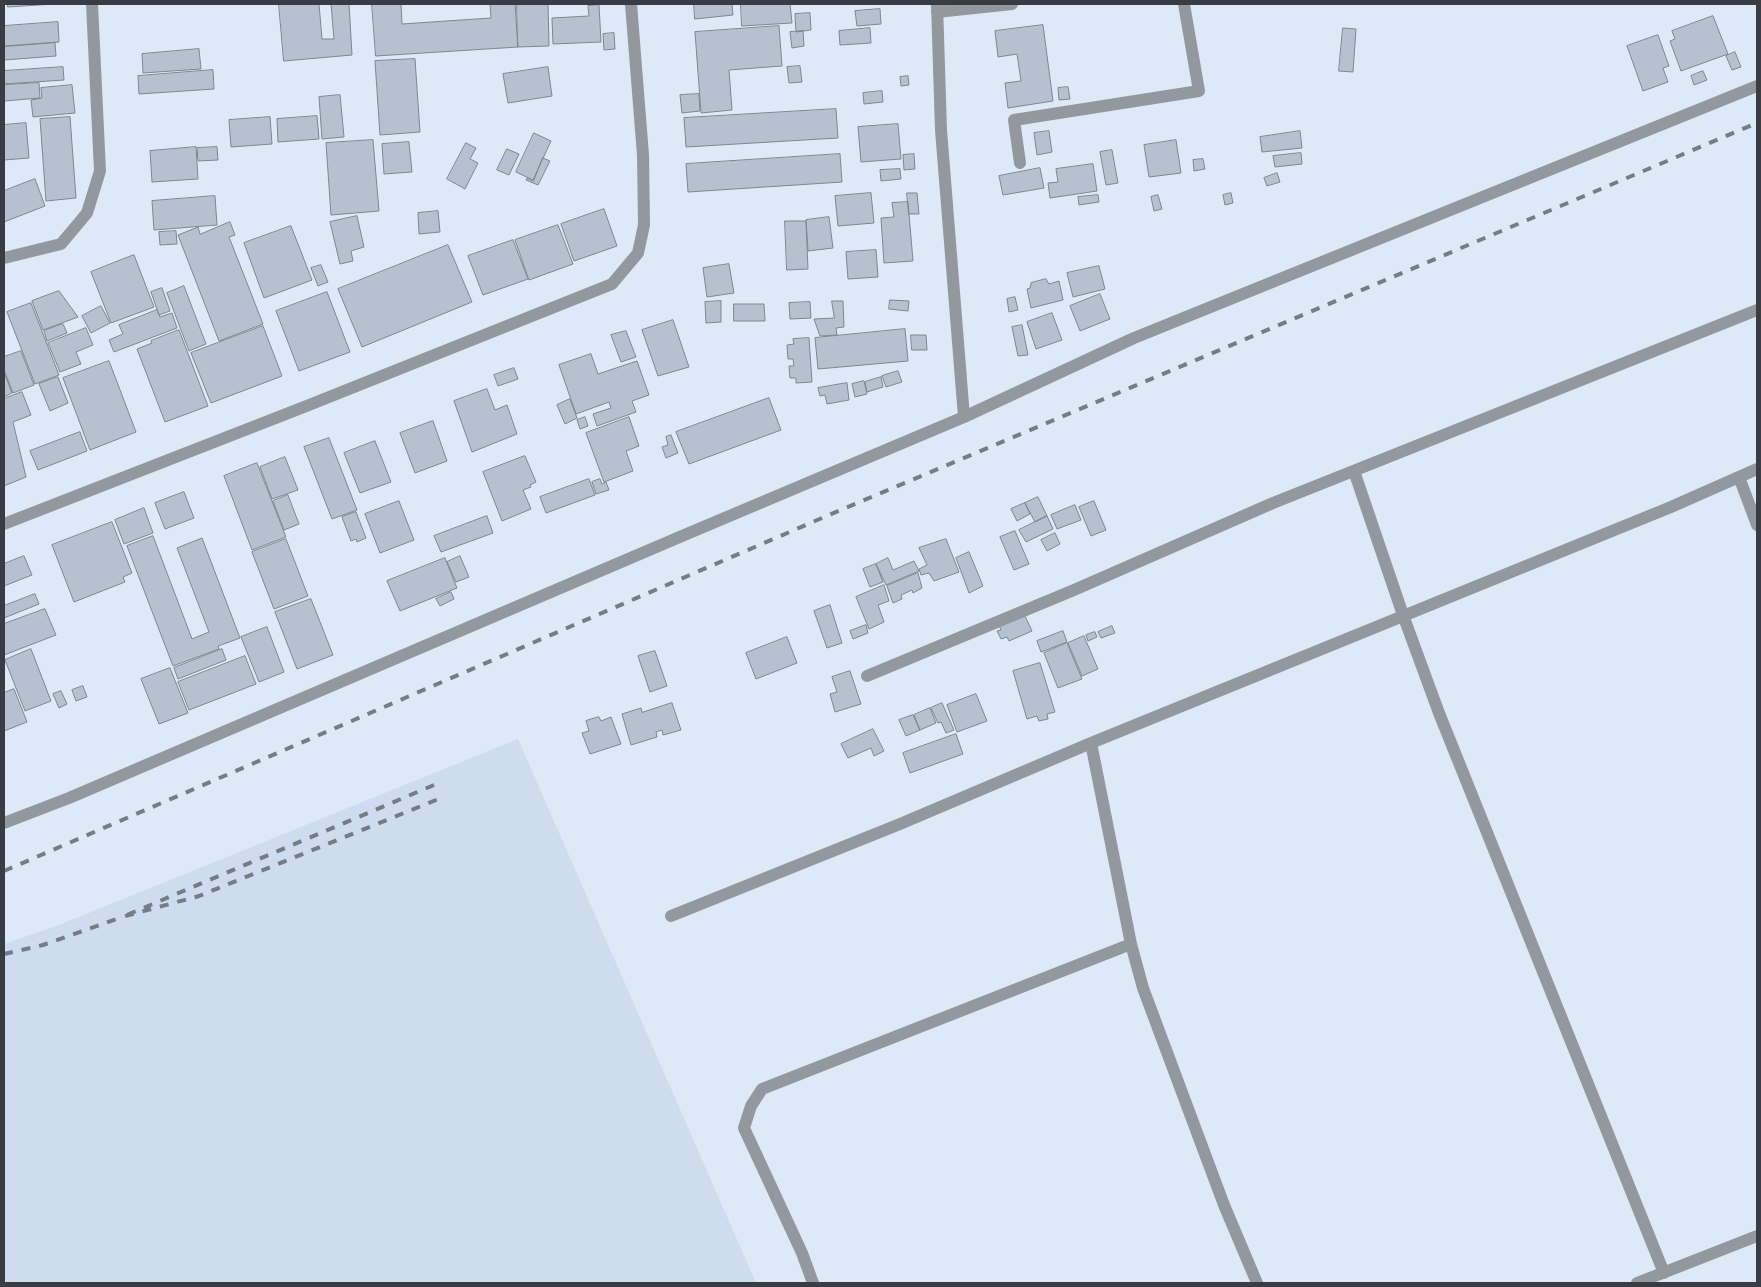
<!DOCTYPE html>
<html>
<head>
<meta charset="utf-8">
<style>
	body { margin:0 }
	#map { position:relative; width:1761px; height:1287px; overflow:hidden; background:#dee9f7; font-family:Poppins,sans-serif }
	canvas { display:block }
	.frame { position:absolute; inset:0; border:5px solid #393d43; pointer-events:none }
</style>
</head>
<body>
<div id="map">
<canvas width="1761" height="1287"></canvas>
<div class="frame"></div>
</div>
<script>
const g = document.querySelector('canvas').getContext('2d');
g.lineJoin = 'round';
function fillPath(path, color) { g.fillStyle = color; g.fill(path, 'evenodd'); }
function trace(path, color, width, dash) { g.strokeStyle = color; g.lineWidth = width; g.lineCap = dash ? 'butt' : 'round'; g.setLineDash(dash || []); g.stroke(path); }
fillPath(new Path2D(`
	M518,739L756,1283H4V944L59,925Z`), '#cddcef');
const building = new Path2D(`
	M8,4H54L8,7Z
	M279,4H319L322,39H334L331,4H349L352,55L284,61Z
	M372,4H401L402,24L491,18L490,4H515L518,47L376,56Z
	M517,4H548L549,46L518,47Z
	M694,4H732L733,15L695,19Z
	M741,4H790L792,23L742,26Z
	M599,5L601,42L553,44L552,18L589,16L588,6Z
	M880,9L881,24L857,26L855,11Z
	M810,13L811,30L796,32L795,14Z
	M1713,16L1728,54L1681,71L1670,41L1675,39L1672,31Z
	M58,22L59,42L4,46V26Z
	M1043,25L1053,101L1008,108L1005,83L1021,81L1017,54L998,57L995,31Z
	M779,26L782,66L729,70L732,110L701,113L695,32Z
	M870,28L871,43L840,45L839,31Z
	M1343,28L1356,29L1353,72L1339,71Z
	M803,31L804,46L792,48L790,32Z
	M614,33L615,49L604,50L603,34Z
	M1658,35L1669,66L1663,68L1668,82L1643,91L1627,46Z
	M55,43L56,56L4,60V47Z
	M199,49L201,69L143,73L142,54Z
	M1735,52L1741,67L1732,70L1726,56Z
	M415,59L420,132L380,135L375,61Z
	M800,66L802,82L789,83L787,67Z
	M63,67L64,80L4,84V71Z
	M548,67L552,96L508,103L503,74Z
	M213,70L214,89L139,94L138,76Z
	M1703,71L1707,80L1694,85L1691,76Z
	M908,76L909,85L901,86L900,77Z
	M39,83L40,98L4,101V85Z
	M72,85L75,113L33,117L31,100L42,98L41,88Z
	M1068,87L1070,99L1059,100L1058,88Z
	M882,91L883,102L864,104L863,93Z
	M699,94L700,111L682,113L680,95Z
	M340,95L344,137L322,139L319,97Z
	M836,109L838,138L686,147L684,118Z
	M317,116L319,139L278,142L277,119Z
	M70,117L76,198L46,201L40,119Z
	M270,117L272,144L231,147L229,120Z
	M26,123L29,158L4,160V125Z
	M898,124L901,159L861,162L858,127Z
	M1049,131L1052,152L1037,155L1034,133Z
	M1300,131L1302,148L1262,152L1260,137Z
	M534,133L551,141L533,180L516,172Z
	M373,140L379,211L331,215L326,143Z
	M1176,140L1181,173L1149,177L1144,145Z
	M409,142L412,172L384,174L382,144Z
	M466,143L476,148L470,159L478,163L465,189L447,179Z
	M196,147L198,179L152,182L150,151Z
	M217,147L218,160L198,161L197,148Z
	M507,149L519,154L509,175L497,170Z
	M1112,150L1118,183L1106,185L1100,152Z
	M1301,153L1302,164L1275,167L1273,156Z
	M840,154L842,182L688,192L686,164Z
	M914,154L915,169L904,170L903,155Z
	M543,158L550,161L538,185L526,180L527,178L533,181Z
	M1203,159L1205,169L1194,171L1193,160Z
	M1093,164L1097,191L1050,198L1048,183L1058,182L1056,169Z
	M1040,168L1044,188L1003,195L999,176Z
	M900,169L901,179L881,181L880,170Z
	M1277,173L1280,182L1267,186L1264,178Z
	M35,179L45,206L4,222V191Z
	M871,193L874,223L838,226L835,196Z
	M907,193H917L919,214H909Z
	M1231,193L1233,203L1225,205L1223,195Z
	M1098,195L1099,202L1079,205L1078,197Z
	M1158,195L1162,209L1154,211L1151,197Z
	M215,196L217,225L154,230L152,201Z
	M908,202L913,261L884,263L881,218L894,217L892,203Z
	M604,209L617,246L574,261L561,224Z
	M438,211L440,232L419,234L418,213Z
	M357,216L364,247L351,251L353,261L340,264L330,222Z
	M829,217L833,248L808,251L806,220Z
	M785,221H806L808,269L787,270Z
	M230,222L235,235L229,237L263,324L219,341L178,235L198,227L200,234Z
	M558,225L573,264L529,280L515,240Z
	M291,226L312,280L264,298L244,243Z
	M176,231L177,244L160,245L159,232Z
	M513,240L528,279L483,295L468,256Z
	M448,245L472,302L362,347L338,289Z
	M876,250L878,277L848,279L846,252Z
	M134,255L154,307L111,323L91,272Z
	M729,264L734,293L707,297L703,268Z
	M321,265L328,282L318,286L311,268Z
	M1099,266L1105,289L1073,297L1067,273Z
	M1046,279L1049,284L1059,281L1063,300L1031,308L1027,289L1030,288L1031,283Z
	M184,286L206,344L189,351L167,293Z
	M162,288L170,311L159,315L151,292Z
	M59,291L78,317L43,330L32,301Z
	M327,292L350,352L299,371L276,311Z
	M1100,294L1110,319L1080,331L1070,306Z
	M1015,297L1018,310L1009,312L1007,299Z
	M890,300L909,301L908,311L889,309Z
	M721,301V322L706,323L705,302Z
	M832,301H843L844,327L836,328L837,335L820,336L814,319L834,318Z
	M810,302L811,318L790,319L789,303Z
	M31,303L59,375L35,384L7,312Z
	M734,304H764L765,321H734Z
	M101,306L110,323L91,333L82,316Z
	M157,310L160,317L172,313L177,328L114,352L109,340L123,334L119,325Z
	M1052,313L1062,340L1036,349L1027,322Z
	M673,320L689,367L658,376L642,330Z
	M63,324L67,333L47,341L44,331Z
	M1022,325L1028,355L1018,356L1012,327Z
	M263,326L282,376L211,403L191,353Z
	M86,328L93,345L76,352L81,364L60,372L48,343Z
	M905,329L908,361L818,369L815,338Z
	M179,330L208,406L165,422L137,349L152,343L151,341Z
	M626,331L636,357L621,362L611,335Z
	M911,335H926L927,350H912Z
	M809,338L812,382L796,383V378H790L789,366H794L793,359H788L787,345L794,344L793,339Z
	M21,351L34,385L13,393L4,370V357Z
	M591,354L598,374L637,361L649,395L632,401L636,412L597,426L593,414L611,408L609,402L576,414L559,365Z
	M109,361L136,432L90,450L63,378Z
	M514,368L518,379L498,386L494,375Z
	M898,371L902,382L886,387L882,376Z
	M4,372L12,393L4,397Z
	M58,377L68,403L50,411L39,384Z
	M881,377L883,387L867,392L865,382Z
	M864,381L867,394L855,397L852,384Z
	M847,383L849,400L827,404L825,395L820,396L818,388Z
	M487,389L495,410L507,405L517,434L472,452L454,401Z
	M22,392L31,415L13,422L26,477L4,486V399Z
	M769,398L781,430L689,464L676,432Z
	M570,399L577,418L565,424L557,405Z
	M585,417L588,426L580,429L577,420Z
	M629,417L639,446L626,451L633,471L604,482L586,433Z
	M433,421L447,461L415,473L400,433Z
	M80,432L87,451L38,470L30,451Z
	M671,435L678,453L666,458L662,447L668,445L666,437Z
	M329,438L357,510L332,519L304,447Z
	M375,441L391,482L360,493L344,453Z
	M525,456L536,482L530,485L531,487L523,490L531,509L502,521L483,472Z
	M285,457L298,490L272,499L260,467Z
	M257,463L286,537L252,550L224,476Z
	M589,479L595,495L546,513L540,497Z
	M600,479L602,484L606,482L609,490L596,494L592,482Z
	M184,492L194,518L165,529L155,503Z
	M288,495L299,524L284,530L273,501Z
	M1038,497L1047,516L1035,522L1025,503Z
	M399,501L414,540L380,553L365,514Z
	M1094,501L1106,530L1091,536L1079,507Z
	M1025,503L1030,514L1017,521L1011,509Z
	M1075,505L1081,520L1057,529L1051,515Z
	M144,508L153,533L124,544L115,520Z
	M356,512L366,538L357,542L356,539L351,541L342,517Z
	M487,516L493,533L441,552L434,536Z
	M1047,516L1053,529L1026,542L1019,530Z
	M112,522L132,573L123,577L125,582L74,602L52,545Z
	M1015,531L1029,564L1014,570L1000,537Z
	M1055,533L1060,544L1047,551L1041,540Z
	M153,536L192,639L209,632L177,548L202,538L240,638L218,646L219,649L173,666L127,546Z
	M286,539L308,596L274,609L252,552Z
	M946,539L959,572L934,581L929,573L921,575L919,569L927,565L919,548Z
	M969,552L983,586L969,593L956,558Z
	M24,556L32,575L4,586V564Z
	M460,556L469,577L456,582L447,562Z
	M445,558L457,588L400,611L387,581Z
	M888,558L893,570L914,561L919,571L886,585L876,564Z
	M876,564L883,582L870,587L863,569Z
	M918,573L922,588L913,593L912,590L901,595L902,599L893,603L887,586Z
	M884,585L889,601L878,605L884,622L869,629L856,597Z
	M451,592L454,599L440,606L436,599Z
	M35,594L39,604L4,618V606Z
	M311,599L333,655L297,669L275,612Z
	M830,605L842,643L827,648L814,611Z
	M45,609L56,635L4,655V624Z
	M1024,614L1032,631L1009,641L1007,637L1001,639L997,631L1001,630L999,625Z
	M866,625L868,633L853,639L850,631Z
	M1112,626L1115,633L1101,638L1098,632Z
	M267,627L284,672L259,682L241,637Z
	M1063,631L1067,642L1041,652L1037,641Z
	M1095,632L1097,637L1088,641L1086,635Z
	M1084,636L1098,669L1082,676L1068,643Z
	M787,637L797,663L756,679L746,653Z
	M1067,643L1082,679L1058,688L1044,653Z
	M31,649L51,701L25,711L5,660Z
	M222,649L226,660L178,679L174,668Z
	M655,651L667,686L650,692L638,656Z
	M245,656L256,684L189,710L178,682Z
	M1040,663L1055,712L1047,714L1048,719L1039,721L1037,716L1027,719L1013,671Z
	M170,668L188,713L159,724L141,679Z
	M850,671L861,704L835,712L830,694L837,692L832,677Z
	M83,686L87,697L76,701L72,690Z
	M14,689L27,722L4,731V693Z
	M61,691L67,704L59,708L53,694Z
	M976,694L987,721L957,732L947,705Z
	M672,703L681,730L663,735L662,730L656,732L657,737L631,745L622,714L641,708L642,712Z
	M942,703L954,730L946,733L941,722L938,723L931,708Z
	M930,708L936,723L920,730L914,715Z
	M913,715L920,730L906,736L899,720Z
	M599,717L601,721L611,717L621,744L590,754L582,733L589,731L586,721Z
	M873,729L884,751L874,756L871,748L848,758L841,744Z
	M956,734L963,754L910,773L903,753Z`);
fillPath(building, '#b6c1cf');
trace(building, '#7c8693', 1);
trace(new Path2D(`
	M937,4L941,130L964,417
	M937,12L1012,4
	M1020,163L1014,120L1199,91L1184,4
	M4,258L61,244L87,213L100,171L92,4
	M1354,471L1403,615L1439,713L1664,1273
	M1739,477L1757,525
	M4,524L304,407L612,284L638,253L644,225L643,155L631,4
	M867,676L1074,590L1273,503L1757,310
	M1091,743L1131,944L1143,988L1224,1205L1257,1283
	M4,823L69,798L682,536L964,417L1134,338L1757,86
	M671,916L900,824L1091,743L1671,507L1757,469
	M813,1283L802,1253L744,1128L751,1106L762,1089L1131,944
	M1637,1283L1757,1236`), '#93989e', 12);
trace(new Path2D(`
	M434,785L122,917L199,896L441,798
	M4,871L822,518L1757,123
	M4,954L43,945L122,917`), '#757c85', 4, [9, 9]);
</script>
</body>
</html>
